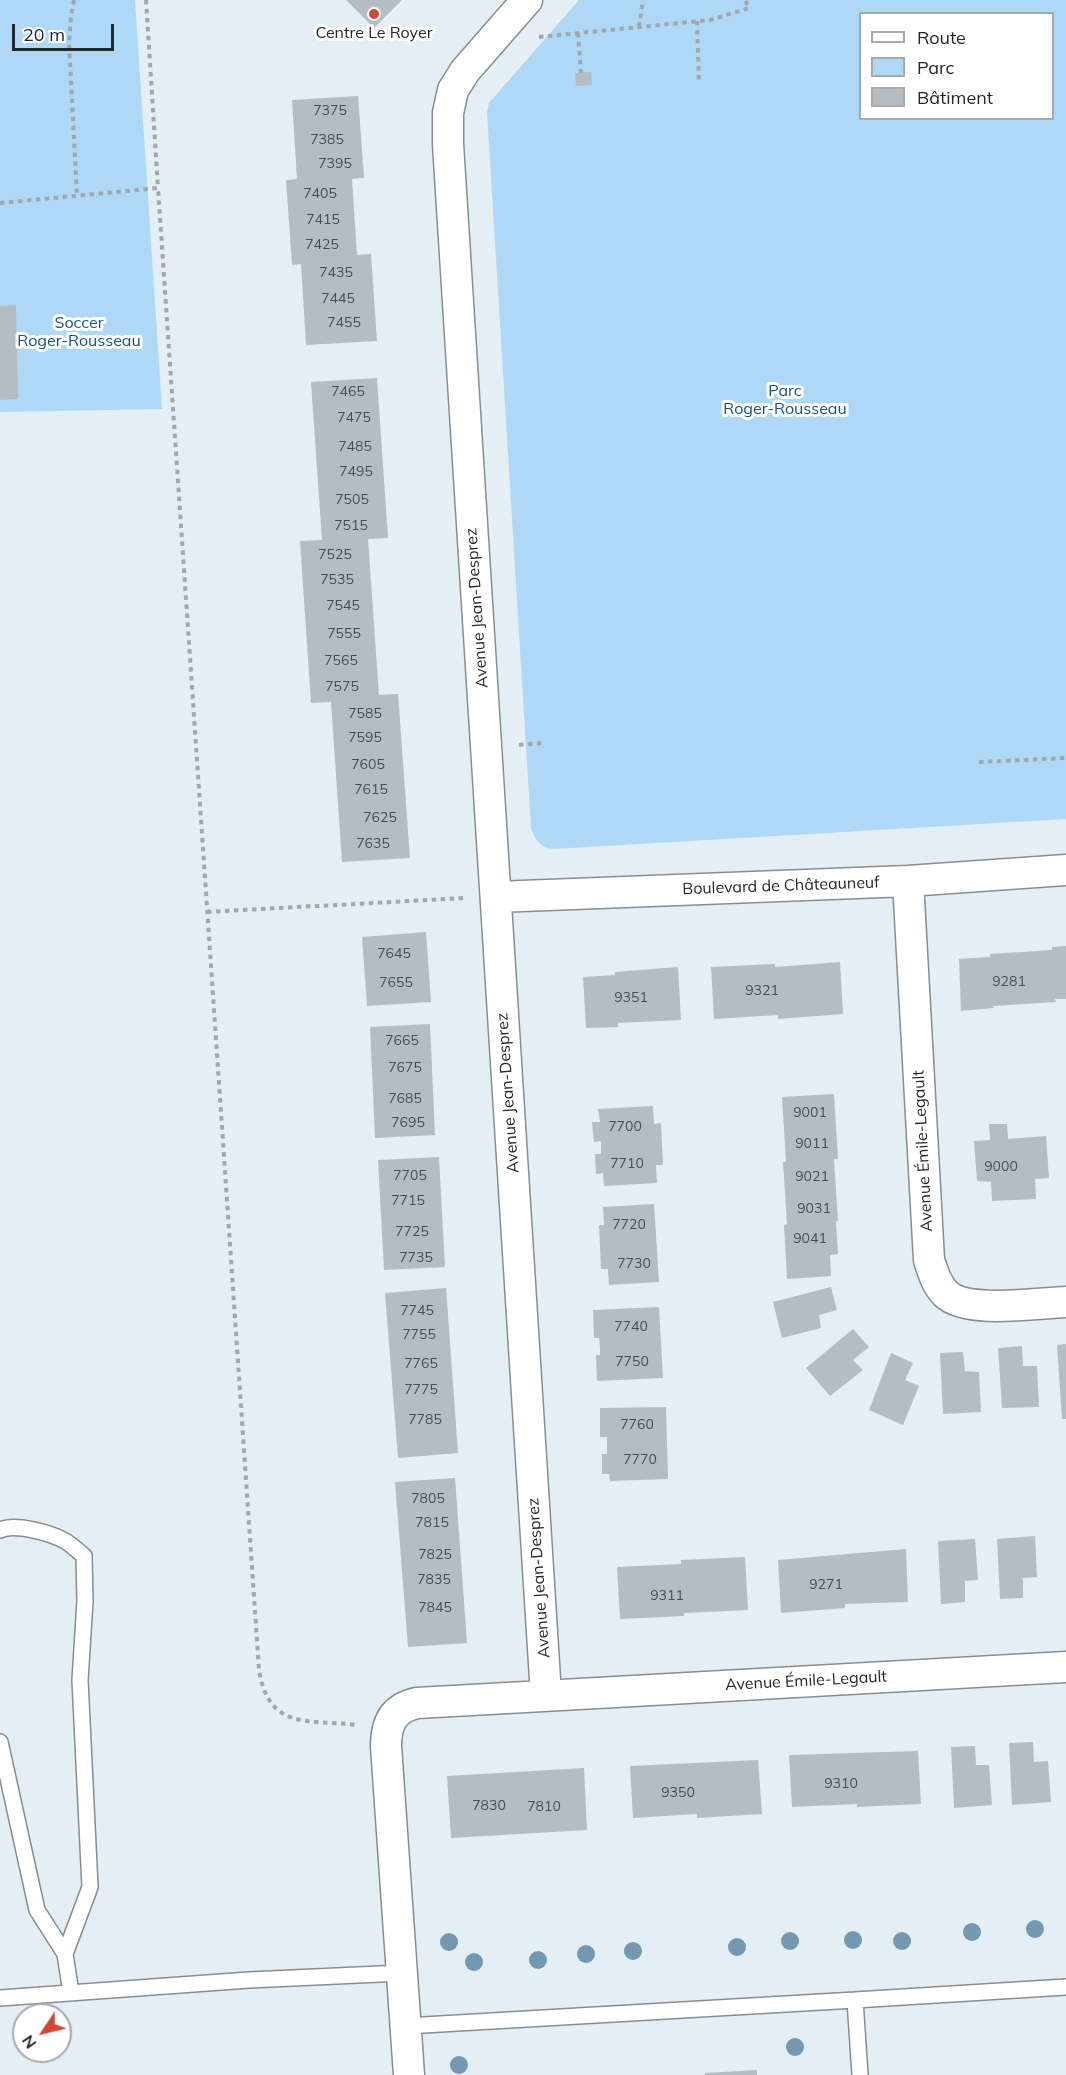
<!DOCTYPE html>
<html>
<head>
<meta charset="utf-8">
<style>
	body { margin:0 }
	#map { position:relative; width:1066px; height:2075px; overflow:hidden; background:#e4eef5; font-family:Mulish,sans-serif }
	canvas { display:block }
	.legend { position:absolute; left:859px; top:12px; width:195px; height:108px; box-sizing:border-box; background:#fff; border:2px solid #a7a9aa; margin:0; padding:8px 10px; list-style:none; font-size:18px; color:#24282b }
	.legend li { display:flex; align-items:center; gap:12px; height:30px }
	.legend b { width:30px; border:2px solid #a7a9aa }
	.north { position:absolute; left:12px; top:2003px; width:60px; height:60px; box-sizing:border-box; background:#fff; border:2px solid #a7a9aa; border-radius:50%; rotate:235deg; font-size:16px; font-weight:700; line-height:24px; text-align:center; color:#24282b }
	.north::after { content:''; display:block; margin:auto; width:21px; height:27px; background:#d34635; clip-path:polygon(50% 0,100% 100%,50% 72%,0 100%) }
	.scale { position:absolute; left:12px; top:24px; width:102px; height:27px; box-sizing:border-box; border:3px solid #24282b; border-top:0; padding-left:8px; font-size:18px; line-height:21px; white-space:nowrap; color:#24282b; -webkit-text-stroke:4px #fff; paint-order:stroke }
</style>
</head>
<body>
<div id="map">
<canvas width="1066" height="2075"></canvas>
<ul class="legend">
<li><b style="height:8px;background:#fff"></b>Route</li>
<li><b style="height:16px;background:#afd8f6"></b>Parc</li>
<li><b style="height:16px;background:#b4bdc4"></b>Bâtiment</li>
</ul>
<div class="north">N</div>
<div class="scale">20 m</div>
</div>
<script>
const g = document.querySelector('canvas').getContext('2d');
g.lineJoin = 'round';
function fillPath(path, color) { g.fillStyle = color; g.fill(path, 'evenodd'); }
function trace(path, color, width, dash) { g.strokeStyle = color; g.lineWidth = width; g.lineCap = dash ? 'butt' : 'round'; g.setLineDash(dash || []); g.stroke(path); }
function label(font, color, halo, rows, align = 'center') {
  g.font = font + ' Mulish,sans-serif'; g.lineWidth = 6; g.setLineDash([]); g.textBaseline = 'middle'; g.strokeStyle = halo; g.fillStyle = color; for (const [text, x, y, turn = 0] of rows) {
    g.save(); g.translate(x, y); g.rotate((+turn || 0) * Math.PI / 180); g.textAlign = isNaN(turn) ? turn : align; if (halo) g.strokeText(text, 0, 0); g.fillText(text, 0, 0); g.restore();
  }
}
fillPath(new Path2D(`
	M0,0H135L162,409L0,412Z
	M579,0H1066V819L553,849C540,847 535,840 531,828L487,112L489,103ZM860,14H1052V118H860Z`), '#afd8f6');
fillPath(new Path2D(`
	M346,0H402L374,28Z
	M591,72L592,85L576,86L575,73Z
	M358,96L364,178L352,179L357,255L371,254L377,341L306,345L301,264L292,265L286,180L297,179L292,100Z
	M16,305L18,399L0,400V306Z
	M377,378L388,538L368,539L379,695L398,694L410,858L342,862L331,702L311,703L300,541L322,540L311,382Z
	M426,932L431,1002L367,1006L362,937Z
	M1066,946V999H1055L1056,1002L993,1006L994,1008L961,1011L959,959L990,957V954L1052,950V947Z
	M840,962L843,1014L778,1019V1015L714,1019L711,967L775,964V967Z
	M678,967L681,1020L618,1023V1027L586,1028L583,977L615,975V972Z
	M430,1024L435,1135L375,1138L370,1027Z
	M834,1094L838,1159H834L838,1221H836L838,1254L830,1255L831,1276L787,1279L784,1225L787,1224L783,1162H786L782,1097Z
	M653,1106L654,1124L661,1123L663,1165H656L657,1183L604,1186L603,1173L596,1174L595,1154H601V1141L594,1142L592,1122H600L598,1109Z
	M989,1124H1007L1008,1139L1046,1136L1049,1178L1035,1179L1036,1199L992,1201L991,1182L977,1181L974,1141L990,1140Z
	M439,1157L445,1267L384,1270L378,1160Z
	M654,1204L659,1282L609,1285L608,1269H601L599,1225H604L603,1207Z
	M831,1287L837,1310L819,1315L821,1328L782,1338L773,1302Z
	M446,1288L458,1453L398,1458L385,1293Z
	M659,1307L663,1378L597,1381L596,1355H600V1348L599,1338H594L593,1310Z
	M853,1329L869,1347L853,1360L863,1370L830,1396L806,1368Z
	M1066,1344V1419H1062L1057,1345Z
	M1022,1346L1023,1366H1037L1039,1407L1002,1408L998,1348Z
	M963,1352L965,1371L979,1372L981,1412L943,1414L940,1353Z
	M891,1353L913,1363L905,1380L919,1386L903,1425L869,1410Z
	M666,1407L668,1479L610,1481L609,1474H602V1454H607V1437H600V1408Z
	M455,1478L467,1643L408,1647L395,1482Z
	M1035,1536L1037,1577L1023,1578V1598L1000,1599L997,1539Z
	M975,1539L978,1580L965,1581V1602L941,1604L938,1541Z
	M906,1549L908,1602L845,1604V1608L781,1613L778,1560Z
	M745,1557L748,1610L684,1613V1616L620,1619L617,1567L681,1564V1560Z
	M1033,1742L1034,1762L1048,1761L1051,1802L1012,1805L1009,1743Z
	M975,1746L976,1765H989L992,1805L954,1808L951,1747Z
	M918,1751L921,1804L857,1807V1804L792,1807L789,1755Z
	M758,1760L762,1814L697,1818V1814L633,1818L630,1766Z
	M584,1768L587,1830L451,1838L447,1776Z
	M757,2070V2075H705V2073Z`), '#b4bdc4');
const lane = new Path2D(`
	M0,1530C15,1523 51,1533 65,1541C72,1545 78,1551 84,1556L85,1601L80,1680L90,1887L65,1954
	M0,1742L37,1910L65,1954L71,1993
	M0,1998L249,1980L402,1973
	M855,2000L1066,1987
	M406,2026L855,2000L860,2075`);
const street = new Path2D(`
	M527,0L465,71L453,90L448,113V144L546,1695
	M908,881L929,1260C933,1272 936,1284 946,1294C967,1314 1036,1303 1066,1302
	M496,897L908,881L1066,870
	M409,2075L386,1746C386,1724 393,1708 417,1703L1066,1667`);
trace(lane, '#858e94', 18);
trace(street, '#858e94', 33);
trace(new Path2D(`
	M74,0L71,16L69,43L77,196
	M146,0L158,188
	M697,21L699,84
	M639,27L643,0
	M578,33L581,73
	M539,37L710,20L749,8L745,0
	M0,203L158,188L259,1670C269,1731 308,1719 357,1725
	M519,745L542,743
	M979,762L1066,758
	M207,912L464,898`), '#a0a8ad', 4, [4.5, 4.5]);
trace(lane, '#fff', 15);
trace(street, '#fff', 30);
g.fillStyle = '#7299b1';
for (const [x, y] of [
	[1035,1929],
	[972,1932],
	[853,1940],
	[790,1941],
	[902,1941],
	[449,1942],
	[737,1947],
	[633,1951],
	[586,1954],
	[538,1960],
	[474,1962],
	[795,2047],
	[459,2065]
]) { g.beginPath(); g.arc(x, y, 9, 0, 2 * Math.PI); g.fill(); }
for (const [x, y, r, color] of [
	[374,14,6,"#d34635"]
]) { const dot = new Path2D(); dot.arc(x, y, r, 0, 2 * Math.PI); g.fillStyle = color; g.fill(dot); trace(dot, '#fff', 2); }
label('14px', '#484d51', null, [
	["7375",330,111],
	["7385",327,140],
	["7395",335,164],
	["7405",320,194],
	["7415",323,220],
	["7425",322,245],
	["7435",336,273],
	["7445",338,299],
	["7455",344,323],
	["7465",348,392],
	["7475",354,418],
	["7485",355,447],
	["7495",356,472],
	["7505",352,500],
	["7515",351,526],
	["7525",335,555],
	["7535",337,580],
	["7545",343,606],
	["7555",344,634],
	["7565",341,661],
	["7575",342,687],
	["7585",365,714],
	["7595",365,738],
	["7605",368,765],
	["7615",371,790],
	["7625",380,818],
	["7635",373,844],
	["7645",394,954],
	["9281",1009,982],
	["7655",396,983],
	["9321",762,991],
	["9351",631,998],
	["7665",402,1041],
	["7675",405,1068],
	["7685",405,1099],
	["9001",810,1113],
	["7695",408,1123],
	["7700",625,1127],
	["9011",812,1144],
	["7710",627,1164],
	["9000",1001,1167],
	["7705",410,1176],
	["9021",812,1177],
	["7715",408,1201],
	["9031",814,1209],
	["7720",629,1225],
	["7725",412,1232],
	["9041",810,1239],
	["7735",416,1258],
	["7730",634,1264],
	["7745",417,1311],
	["7740",631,1327],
	["7755",419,1335],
	["7750",632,1362],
	["7765",421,1364],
	["7775",421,1390],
	["7785",425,1420],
	["7760",637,1425],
	["7770",640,1460],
	["7805",428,1499],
	["7815",432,1523],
	["7825",435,1555],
	["7835",434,1580],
	["9271",826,1585],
	["9311",667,1596],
	["7845",435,1608],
	["9310",841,1784],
	["9350",678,1793],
	["7830",489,1806],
	["7810",544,1807]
]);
label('16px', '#24282b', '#fff', [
	["Centre Le Royer",374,33]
]);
label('16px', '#155479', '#fff', [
	["Soccer",79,323],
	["Roger-Rousseau",79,341],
	["Parc",785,391],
	["Roger-Rousseau",785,409]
]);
label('16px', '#24282b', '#fff', [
	["Avenue Jean-Desprez",477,608,-94],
	["Boulevard de Châteauneuf",781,886,-2],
	["Avenue Jean-Desprez",508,1093,-94],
	["Avenue Émile-Legault",923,1151,-93],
	["Avenue Jean-Desprez",539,1578,-94],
	["Avenue Émile-Legault",806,1681,-3]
]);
</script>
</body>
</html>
